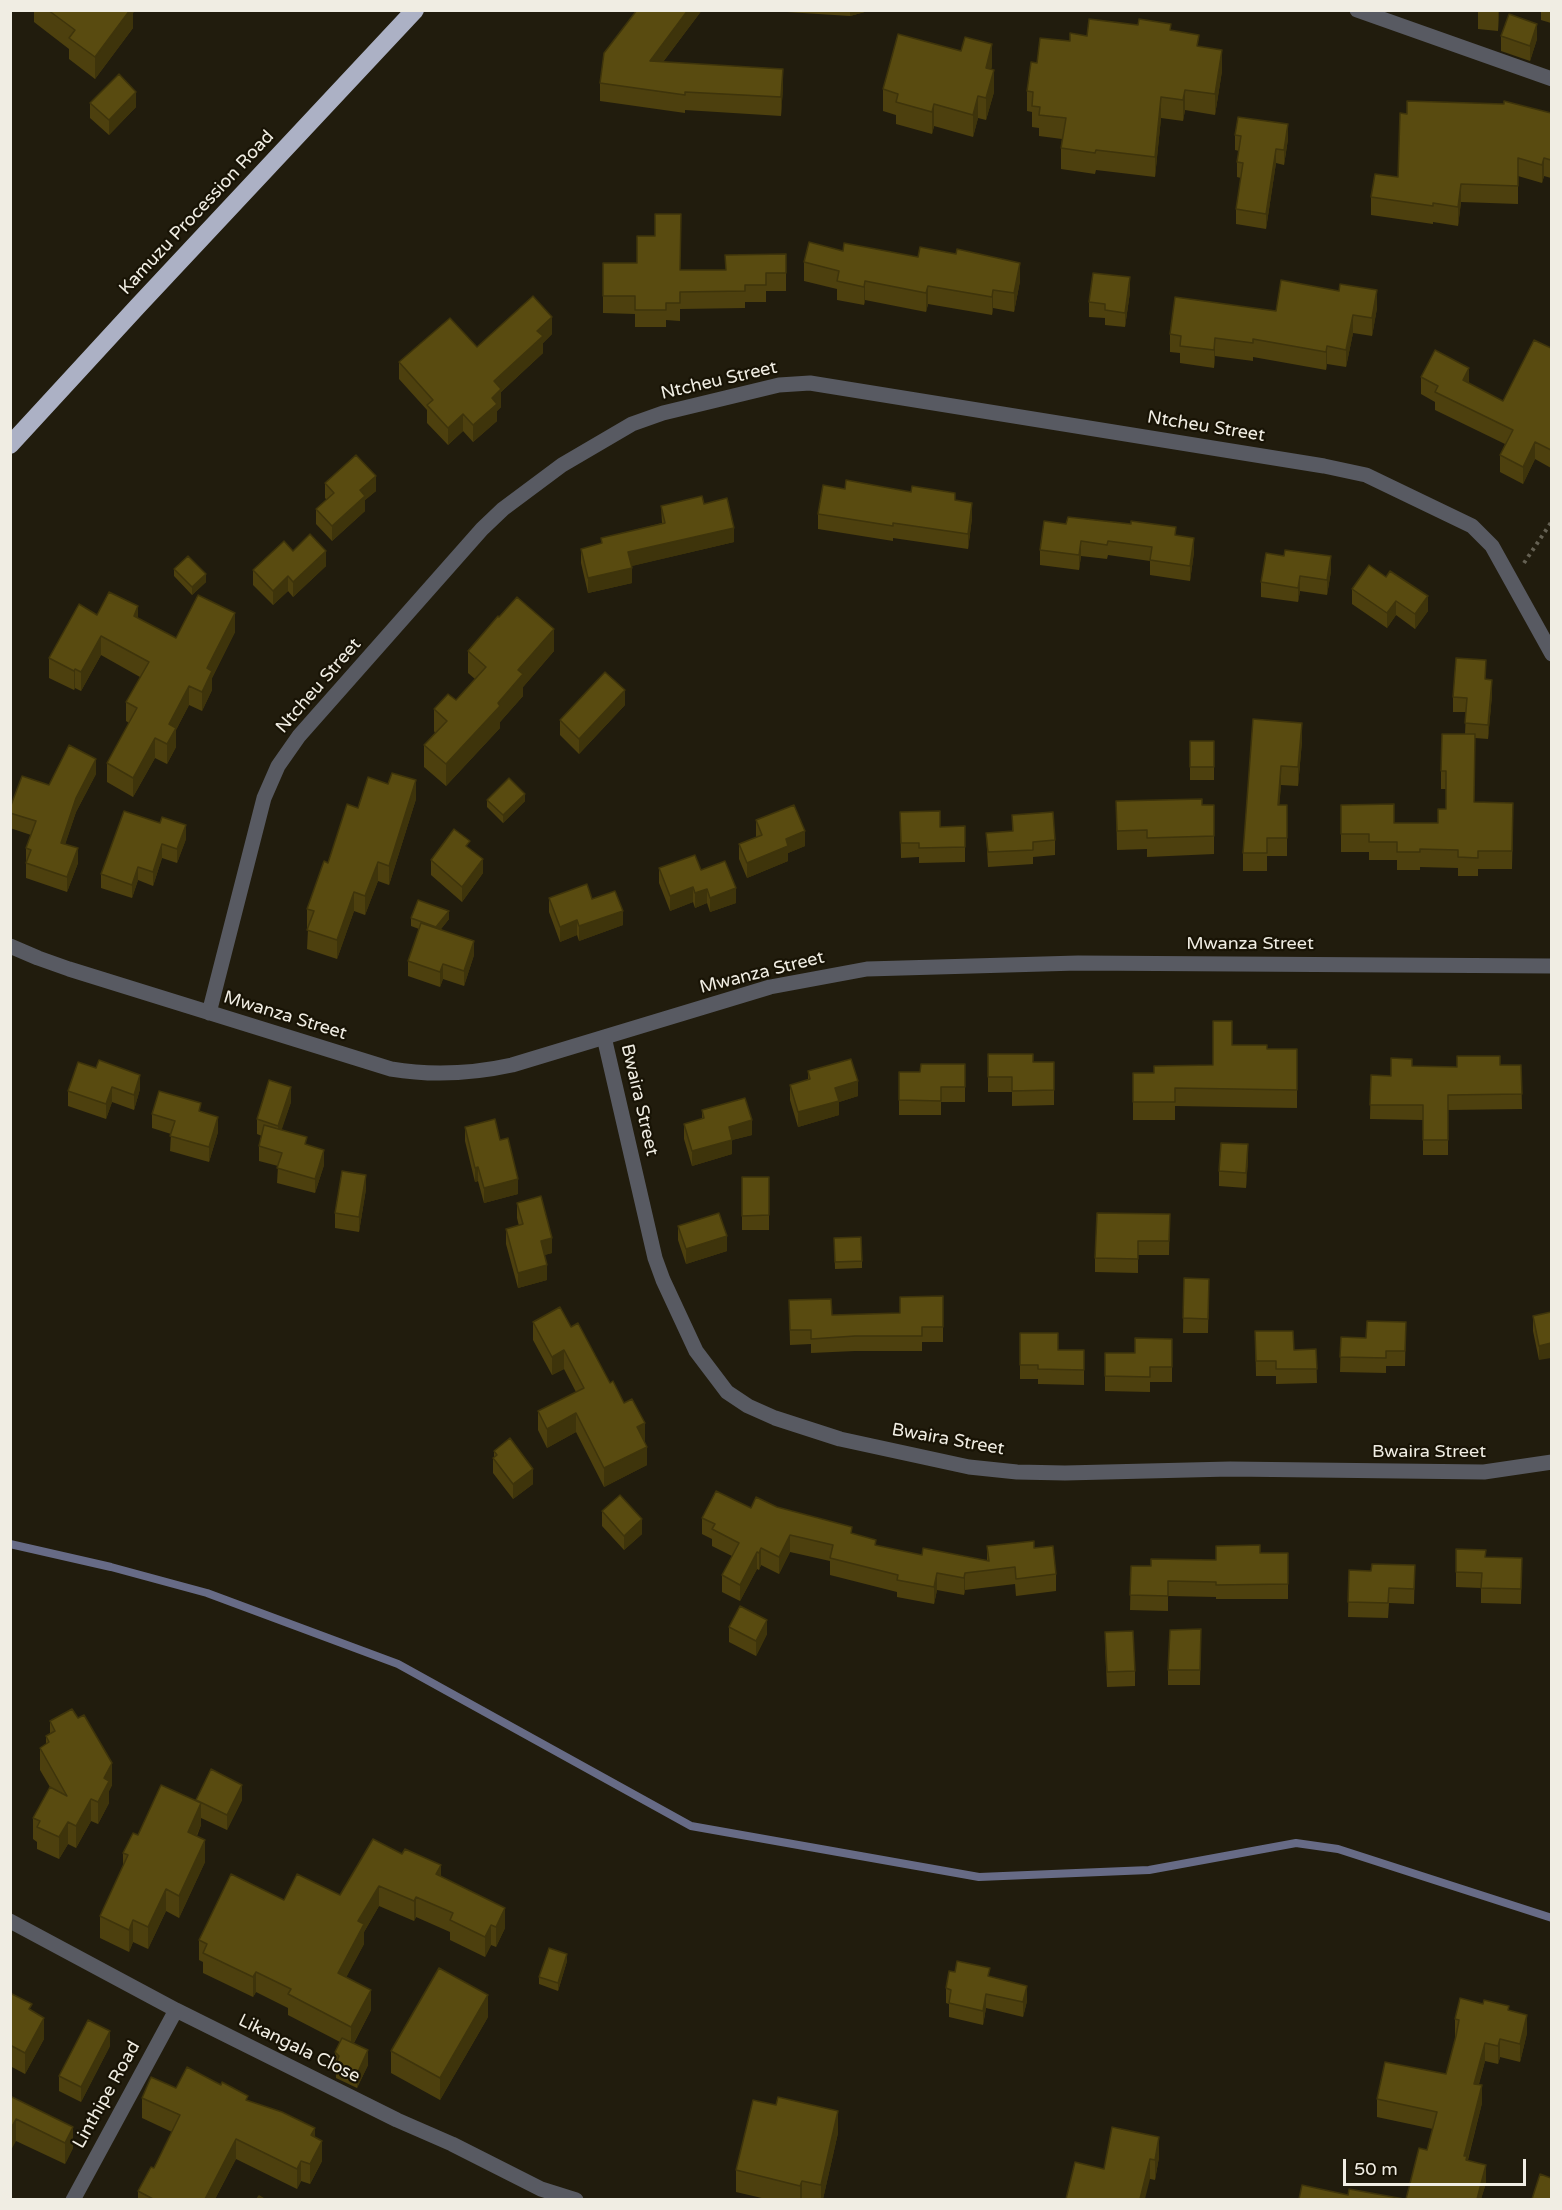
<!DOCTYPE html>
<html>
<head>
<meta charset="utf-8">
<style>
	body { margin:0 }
	#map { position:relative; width:1562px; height:2210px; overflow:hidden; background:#211c0d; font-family:"Varela Round",sans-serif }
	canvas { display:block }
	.frame { position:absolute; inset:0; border:12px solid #f0ede3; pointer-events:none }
	.scale { position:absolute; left:1343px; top:2159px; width:183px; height:27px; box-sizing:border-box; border:3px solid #f0ede3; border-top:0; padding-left:8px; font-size:18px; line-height:21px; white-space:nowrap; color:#f0ede3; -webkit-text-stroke:4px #181305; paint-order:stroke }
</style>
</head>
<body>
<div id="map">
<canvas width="1562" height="2210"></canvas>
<div class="frame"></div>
<div class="scale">50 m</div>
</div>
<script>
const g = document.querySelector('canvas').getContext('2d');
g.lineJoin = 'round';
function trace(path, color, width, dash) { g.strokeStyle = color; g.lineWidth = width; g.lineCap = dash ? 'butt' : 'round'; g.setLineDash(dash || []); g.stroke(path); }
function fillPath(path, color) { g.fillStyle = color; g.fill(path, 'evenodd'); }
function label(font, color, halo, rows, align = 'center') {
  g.font = font + ' "Varela Round",sans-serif'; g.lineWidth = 4.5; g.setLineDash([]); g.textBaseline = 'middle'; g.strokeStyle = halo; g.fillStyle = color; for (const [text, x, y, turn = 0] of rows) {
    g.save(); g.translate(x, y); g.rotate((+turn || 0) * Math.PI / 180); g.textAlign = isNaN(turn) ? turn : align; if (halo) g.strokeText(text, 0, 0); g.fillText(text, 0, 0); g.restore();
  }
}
trace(new Path2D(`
	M10,1544L111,1567L207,1593L398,1664L691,1826L979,1877L1149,1870L1296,1843L1338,1849L1552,1918`), '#676b86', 8);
trace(new Path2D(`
	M1524,563L1552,521`), '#656153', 4, [3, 4.5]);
trace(new Path2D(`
	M1357,10L1552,79
	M10,946L38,958L69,969L391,1069C433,1076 471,1074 512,1065L770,987L867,969L1078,963L1552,966
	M209,1013L264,798L278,766L299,736L482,529L503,509L562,465L632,424L663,413L779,385L810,383L1324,466L1366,475L1472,526L1492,546L1552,654
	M604,1037L655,1258L663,1280L696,1351L727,1392L748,1406L775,1418L840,1439L969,1467L1017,1472L1065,1473L1230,1469L1484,1472L1552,1462
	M10,1921L176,2010L397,2120L452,2144L541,2189L576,2200
	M73,2200L176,2010`), '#585a62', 15);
trace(new Path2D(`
	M10,445L137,307L415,10`), '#acb1c5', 18);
fillPath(new Path2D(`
	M34,10H135L133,13V28L95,79L69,59V49L34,22Z
	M637,10H702L663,62L783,87L781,116L685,110V113L600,101V83Z
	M755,10H872L850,16Z
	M1478,10H1499L1498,31L1478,29Z
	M1541,10H1551V23L1541,20Z
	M1171,30L1199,47L1222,71L1215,115L1185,110L1183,121L1161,118L1155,177L1096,170L1095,174L1061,169V148L1062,139L1039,136V128L1032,127V112L1027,111V91L1037,63L1070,41L1087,36Z
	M1501,36L1537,39L1530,61L1501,51Z
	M992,66L991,69L994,92L986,120L978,118L973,137L934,126L932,134L896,124V115L883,111V89Z
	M90,103L136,107L109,135L90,118Z
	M1551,113V178L1544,176L1542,183L1518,176V204L1461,202L1458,226L1433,222V224L1371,215V197L1398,177Z
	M1235,135L1288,139L1284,165L1276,163L1266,229L1236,224V209L1241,178L1237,177V162L1239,151L1235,150Z
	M843,251L1020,281L1014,312L993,308L992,315L928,304L926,312L865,300L864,305L837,300V289L804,281V262Z
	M786,254V291H766V302H745V308L680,309V321L666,320V327H635V314L603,313V263L680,270H725Z
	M1130,292L1125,327L1105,325V318L1089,317V302Z
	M1377,308L1372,336L1353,333L1346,367L1327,364L1326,370L1253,357V361L1215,356L1214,368L1180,363V353L1170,352V334L1276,311Z
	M552,334L543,343V353L501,392V407L497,411V421L473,442L463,431L448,445L427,423V410L399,379V362Z
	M1551,348V468L1535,459L1523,484L1500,472V455L1505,444L1435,410V402L1421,394V377L1469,383L1503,401Z
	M325,483L376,491L365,500V511L332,541L316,524V509L327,500L325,498Z
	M845,489L955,500L972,518L968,549L893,538V541L818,529V514Z
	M704,504L734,542L631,566L632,583L588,593L581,563V549L601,544V538L662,523L661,506Z
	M1066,524L1176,535L1194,552L1190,581L1150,575V561L1108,555L1107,559L1081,556L1079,570L1040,565V550Z
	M293,551L326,566L293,597L288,591L273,605L253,585V570Z
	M1369,565L1428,611L1415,629L1396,615L1387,628L1352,604V589Z
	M174,569L206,582L192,595L174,576Z
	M1331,571L1327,595L1300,591L1298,602L1261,597V582Z
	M97,615L138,618L176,638L235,632L212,678V690L202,711L189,705L176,730V747L167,764L155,758L133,797L107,782V763L129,723L126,721V702L140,677L101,655L81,691L75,688L74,690L49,678V658Z
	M468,651H554L523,687V696L500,722V728L446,786L424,767V745L435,733L434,731V709L456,700L475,679L468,673Z
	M1486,680L1492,695L1488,739L1475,738L1474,802L1513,821L1512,869H1478V876H1458V868L1420,867V870H1397V860H1369V852H1341V805L1394,823H1438L1446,809V789H1441V771L1465,734L1466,712H1453V697Z
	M625,705L579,754L560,735V720Z
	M1253,719L1302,741L1298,786L1281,785L1279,805H1287V856H1267V871H1243V853Z
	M1190,741H1214V780H1190Z
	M96,774L76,812L65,844L78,863L67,892L26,878V848L31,835L10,828V808L49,785Z
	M416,799L389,885L378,881L365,915L354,911L337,959L307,949L308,929L307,928V909L328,863L358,808Z
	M487,800L525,801L503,823L487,807Z
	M1116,801L1214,805V854L1147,857V849L1117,850Z
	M124,811L186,839L177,863L162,858L153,886L138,880L132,898L101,888V874Z
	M900,812L940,827L965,826V862L919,863V857L901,858Z
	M1012,815L1055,840V855L1033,857V864L988,867L986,833L1012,831Z
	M756,820L805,846L788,853V861L747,878L739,859V844L756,837Z
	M470,849L483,873L462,902L431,875V860Z
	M659,868L701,870L736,903L710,912L707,903L695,908L693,902L670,911L659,883Z
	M549,898L592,899L623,925L579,941L577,935L560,942L549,912Z
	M411,918L449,919L441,929L474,955L464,986L443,979L440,987L408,976V961L419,929L411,926Z
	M1232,1045L1267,1049H1297V1108L1175,1106V1120H1133V1073H1154L1213,1065Z
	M988,1054L1033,1062H1054V1105L1012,1106V1092H988Z
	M78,1062L140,1089L134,1110L112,1102L106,1119L68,1106V1091Z
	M965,1064V1102H941V1115H899V1072H920Z
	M1500,1065H1521L1522,1109L1448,1110V1155H1423V1120L1370,1119L1371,1075L1391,1076L1412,1066L1457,1067Z
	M808,1071L858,1096L839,1102V1115L798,1127L790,1100V1085L808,1080Z
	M291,1102L281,1130L307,1145L324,1165L315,1193L277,1183L278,1166L259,1161V1146L262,1136L257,1134V1119Z
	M702,1110L752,1135L732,1140V1154L692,1166L684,1139V1124L702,1119Z
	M201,1112L218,1132L209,1162L170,1151L171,1134L152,1128V1114Z
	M465,1127L500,1140L518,1194L484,1203L478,1181L475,1182L465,1141Z
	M1248,1159L1246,1188L1219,1186V1171Z
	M742,1177H769V1230H742Z
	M366,1189L359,1232L335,1228V1213Z
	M517,1203L552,1253L544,1255L547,1280L518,1288L506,1244V1229L519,1226L517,1218Z
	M1170,1214L1169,1255H1138V1273L1095,1272V1258Z
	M678,1226L727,1251L686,1264L678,1240Z
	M834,1238L862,1261V1268L835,1269Z
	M1184,1278L1209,1279L1208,1333H1183Z
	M943,1296V1342H922V1351H855L811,1353V1344L790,1345L789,1300L832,1315L900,1313Z
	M1551,1312L1539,1360L1533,1331V1316Z
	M533,1322L571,1327L610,1383L645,1442L647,1465L604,1487L576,1432L547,1448L538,1430V1411L576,1392L564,1369L552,1375L533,1340Z
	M1406,1322L1405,1366H1386V1373L1340,1372L1341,1337L1366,1338Z
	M1255,1331L1294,1350L1316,1349L1317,1383L1276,1384V1376H1256Z
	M1020,1333L1058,1350H1084V1385L1038,1384V1379H1020Z
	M1172,1339V1382H1150V1392L1105,1391V1353H1135Z
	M494,1451L533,1484L513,1499L493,1473V1458H494Z
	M777,1507L852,1534L876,1545L922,1555L987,1560V1546L1034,1548L1056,1574V1591L1016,1596L1015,1584L965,1590L964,1595L937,1590L934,1604L897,1597V1592L830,1575V1561L790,1552L779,1574L761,1565L759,1570L757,1569L740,1601L722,1592V1575L732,1556L712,1546V1539L702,1534V1518L751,1508Z
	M602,1511L642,1534L624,1550L602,1526Z
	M1456,1549L1486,1558H1522L1521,1604L1481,1603V1588L1456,1587Z
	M1260,1553H1288V1599H1216V1597L1168,1596V1611L1130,1610L1131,1566H1151L1216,1560Z
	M1415,1565L1414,1604L1389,1603L1388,1618L1348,1617L1349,1570L1371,1571Z
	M729,1627L767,1634L756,1656L729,1642Z
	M1201,1629L1200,1685H1168V1670Z
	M1105,1647L1135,1671V1686L1107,1687Z
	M50,1721L112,1785L109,1791V1803L98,1824L91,1821L76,1848L68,1844L59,1859L37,1849V1842L33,1839V1818L50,1787L40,1770V1748L46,1744V1736L50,1734Z
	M242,1800L227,1830L201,1818V1825L197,1836L205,1862L179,1918L166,1911L148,1949L133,1942L129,1952L100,1938V1916L123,1867V1853L138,1835L196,1801Z
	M373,1839L441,1876L505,1928L496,1947L491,1945L485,1957L450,1940V1932L416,1917L414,1921L379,1906L364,1932V1944L346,1977L371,2010L354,2043L368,2065L357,2088L336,2078L335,2052L340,2042L288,2015V2008L256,1992L253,1997L203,1973V1962L199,1960V1940L284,1900L340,1895Z
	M567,1961L558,1991L539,1984V1977Z
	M990,1976L1027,2001L1023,2017L986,2008L983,2025L949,2017V2004L946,2003V1988Z
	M10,1993L32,2011L44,2039L25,2074L10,2066Z
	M1509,2011L1527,2033L1520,2062L1500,2057L1498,2064L1485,2061L1479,2084L1482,2103L1468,2160L1486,2183L1481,2199H1406L1427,2150L1433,2129L1377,2117V2099L1446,2074L1456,2037H1455V2019Z
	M488,2017L440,2100L391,2073V2051Z
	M110,2046L81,2102L59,2091V2076Z
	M176,2088L248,2100L315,2137L322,2161L310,2184L301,2181L297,2189L236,2159L215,2199H138V2191L154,2168L172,2132L142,2118V2098Z
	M10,2096L73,2148L65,2164L16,2141Z
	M838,2133L823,2199H766L736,2192V2170Z
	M1159,2157L1155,2180L1104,2169Z`), '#4d400e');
fillPath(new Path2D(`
	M126,10H135L133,13V28L95,79V57Z
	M688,10H702L650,79V61Z
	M850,10H872L850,16Z
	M1498,10H1499L1498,31Z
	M1537,24V39L1530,61V46Z
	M992,44V66L986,90V68Z
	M1222,50V71L1215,115V94Z
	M783,69V87L781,116V97Z
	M994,70V92L986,120V98Z
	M1185,90V110L1183,121V100Z
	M136,92V107L109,135V120Z
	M978,96V118L973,137V115Z
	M1161,97V118L1155,177V157Z
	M934,104V126L932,134V112Z
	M1288,124V139L1284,165V150Z
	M1276,149V163L1266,229V214Z
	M1544,158V176L1542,183V165Z
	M1461,184V202L1458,226V207Z
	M1020,263V281L1014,312V293Z
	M1130,277V292L1125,327V313Z
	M865,281V300L864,305V287Z
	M928,286V304L926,312V293Z
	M993,290V308L992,315V297Z
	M1377,290V308L1372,336V318Z
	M1353,315V333L1346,367V350Z
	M552,317V334L543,343V353L501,392V407L497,411V421L473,442V425L492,398L494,381L537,331Z
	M1215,338V356L1214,368V350Z
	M1327,346V364L1326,370V352Z
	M1469,368V385L1463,380Z
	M463,414V431L448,445V428Z
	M1535,442V459L1523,484V467Z
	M376,476V491L365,500V511L332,541V526L360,490Z
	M972,503V518L968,549V534Z
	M734,528V542L628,567V552Z
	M1194,538V552L1190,581V566Z
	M1081,541V556L1079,570V555Z
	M326,551V566L293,597V582Z
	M1331,556V571L1327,595V580Z
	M632,568V583L588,593V578Z
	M206,574V582L192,595V587Z
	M288,576V591L273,605V591Z
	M1300,576V591L1298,602V588Z
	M1428,596V611L1415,629V614Z
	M1396,601V615L1387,628V613Z
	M138,606V626L134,616Z
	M235,613V632L212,678V690L202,711V692L207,668Z
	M554,629V651L523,687V696L500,722V728L446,786V764L498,703L518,670Z
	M101,636V655L81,691V672Z
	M75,669V688L74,690V671Z
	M1492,680V695L1488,739V725Z
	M189,686V705L176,730V747L167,764V744L169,724Z
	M625,690V705L579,754V739Z
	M1302,723V741L1298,786V767Z
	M155,738V758L133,797V778Z
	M96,759V774L76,812L61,857V843L76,798Z
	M1281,766V785L1278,823V805Z
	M416,780V799L389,885V866Z
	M525,794V801L503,823V815Z
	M186,825V839L177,863V849Z
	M805,831V846L788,853V861L747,878V863L786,839Z
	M162,844V858L153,886V872Z
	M78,848V863L67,892V877Z
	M483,859V873L462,902V887Z
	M378,862V881L365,915V896Z
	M138,867V880L132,898V885Z
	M693,887V902L670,911V896Z
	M736,888V903L710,912V898Z
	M707,889V903L695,908V893Z
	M354,892V911L337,959V940Z
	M449,911V919L436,935V927Z
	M623,911V925L579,941V926Z
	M577,920V935L560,942V927Z
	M474,941V955L464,986V971Z
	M443,964V979L440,987V972Z
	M140,1075V1089L134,1110V1095Z
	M858,1081V1096L839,1102V1115L798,1127V1112L835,1088Z
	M112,1087V1102L106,1119V1104Z
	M291,1087V1102L278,1141V1126Z
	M218,1117V1132L209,1162V1147Z
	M752,1120V1135L732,1140V1154L692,1166V1151L729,1127Z
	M1248,1144V1159L1246,1188V1173Z
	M324,1150V1165L315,1193V1179Z
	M478,1167V1181L475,1182V1168Z
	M366,1175V1189L359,1232V1217Z
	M518,1179V1194L484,1203V1188Z
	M727,1236V1251L686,1264V1249Z
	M552,1238V1253L541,1256V1241Z
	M547,1265V1280L518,1288V1273Z
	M1551,1343V1358L1539,1360V1346Z
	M564,1350V1369L552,1375V1357Z
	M576,1413V1432L547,1448V1429Z
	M645,1423V1442L637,1446V1427Z
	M647,1447V1465L604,1487V1468Z
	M533,1469V1484L513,1499V1484Z
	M642,1519V1534L624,1550V1536Z
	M790,1535V1552L779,1574V1557Z
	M761,1548V1565L759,1570V1553Z
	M757,1552V1569L740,1601V1585Z
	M937,1573V1590L934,1604V1587Z
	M965,1573V1590L964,1595V1578Z
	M767,1620V1634L756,1656V1641Z
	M12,1716V1738L10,1741V1719Z
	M112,1763V1785L109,1791V1803L98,1824V1802L104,1778Z
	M242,1785V1800L227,1830V1815Z
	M91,1799V1821L76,1848V1826Z
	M201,1803V1825L188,1854V1832Z
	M68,1822V1844L59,1859V1837Z
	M205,1840V1862L179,1918V1896Z
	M441,1865V1885L436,1874Z
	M379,1886V1906L364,1932V1944L338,1993V1973L358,1921Z
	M166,1889V1911L148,1949V1927Z
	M416,1897V1917L414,1921V1901Z
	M505,1908V1928L496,1947V1927Z
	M133,1920V1942L129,1952V1930Z
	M491,1925V1945L485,1957V1937Z
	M567,1954V1961L558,1991V1983Z
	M256,1972V1992L253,1997V1977Z
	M1027,1986V2001L1023,2017V2002Z
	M371,1990V2010L351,2048V2027Z
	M986,1994V2008L983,2025V2011Z
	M488,1995V2017L440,2100V2078Z
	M1527,2015V2033L1520,2062V2044Z
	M44,2018V2039L25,2074V2053Z
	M110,2031V2046L81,2102V2087Z
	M1500,2039V2057L1498,2064V2046Z
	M1485,2043V2061L1474,2101V2084Z
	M368,2050V2065L357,2088V2074Z
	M1482,2085V2103L1467,2162L1464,2156Z
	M838,2111V2133L823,2199H821V2185Z
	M16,2119V2141L10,2152V2130Z
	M73,2127V2148L65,2164V2143Z
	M315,2128V2148L311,2135Z
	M1159,2137V2157L1155,2180V2160Z
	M236,2139V2159L215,2199H205Z
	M322,2141V2161L310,2184V2164Z
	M1150,2159V2179L1145,2199H1140Z
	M301,2161V2181L297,2189V2169Z
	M1486,2165V2183L1481,2199H1477Z
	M802,2181V2199H800V2186Z`), '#3e340b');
const building = new Path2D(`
	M48,10H130L95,57L69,38L75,30Z
	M637,10H688L650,61L783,69L781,97L685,92V95L600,83L604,53Z
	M1509,14L1537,24L1530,46L1501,36Z
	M1089,19L1138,25L1139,19L1171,24L1170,30L1199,35L1197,46L1222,50L1215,94L1185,90L1183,100L1161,97L1155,157L1096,150L1095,153L1061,148L1066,118L1039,115L1040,107L1032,106L1033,92L1027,91L1031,62L1037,63L1040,38L1070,41V33L1087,36Z
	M898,34L961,51L965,37L992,44L986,68L994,70L986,98L978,96L973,115L934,104L932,112L896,102L898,94L883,89Z
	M119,74L136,92L109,120L90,103Z
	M1407,101L1504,104V101L1551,113V160L1544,158L1542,165L1518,158V186L1461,184L1458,207L1433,203V206L1371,197L1375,174L1398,177L1400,113L1407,114Z
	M1238,117L1288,124L1284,150L1276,149L1266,214L1236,209L1243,163L1237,162L1241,136L1235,135Z
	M655,214H681L680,270H726L725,255L786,254V273H766V285H745V291L680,292V303H666V310H635V296H603V263H637V236H655Z
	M809,242L843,251L844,243L918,257L920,247L956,254L957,249L1020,263L1014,293L993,290L992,297L928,286L926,293L865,281L864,287L837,281L839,271L804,262Z
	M1093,273L1130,277L1125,313L1105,310V304L1089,302Z
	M1281,280L1339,291L1340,284L1377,290L1372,318L1353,315L1346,350L1327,346L1326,352L1253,339V343L1215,338L1214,350L1180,346L1181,336L1170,334L1175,297L1276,311Z
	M533,296L552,317L537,331L543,336L494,381L501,389L492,398L497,404L473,425L463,414L448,428L427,405L433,400L399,362L450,318L477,347Z
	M1534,340L1551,348V450L1535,442L1523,467L1500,455L1513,430L1435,392L1438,386L1421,377L1435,350L1469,368L1463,380L1503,401Z
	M356,455L376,476L360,490L365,496L332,526L316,509L334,493L325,483Z
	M846,480L911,492L912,486L955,493V500L972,503L968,534L893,523V526L818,514L823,485L845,489Z
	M702,496L704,504L727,498L734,528L628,552L632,568L588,578L581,549L602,543L601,538L665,523L661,506Z
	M1068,517L1131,524V521L1176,527L1175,535L1194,538L1190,566L1150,560L1152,547L1108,541L1107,545L1081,541L1079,555L1040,550L1044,521L1066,524Z
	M310,534L326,551L293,582L288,576L273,591L253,570L284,541L293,551Z
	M1285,550L1331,556L1327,580L1300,576L1298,588L1261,582L1266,553L1284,556Z
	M188,556L206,574L192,587L174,569Z
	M1369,565L1386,577L1390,571L1428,596L1415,614L1396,601L1387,613L1352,589Z
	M109,592L138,606L134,616L176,638L198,595L235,613L207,668L212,671L202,692L189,686L169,724L176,728L167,744L155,738L133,778L107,763L137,708L126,702L149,662L101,636L81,672L75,669L74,671L49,658L79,604L97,615Z
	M517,597L554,629L518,670L523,674L498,703L500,706L446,764L424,745L447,721L434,709L448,694L456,700L486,667L468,651L498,616L499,617Z
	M1456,658L1486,660L1485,679L1492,680L1488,725L1465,723L1467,698L1453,697Z
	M605,672L625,690L579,739L560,720Z
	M1253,719L1302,723L1298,767L1281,766L1278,805H1287V838H1267V853H1243Z
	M1442,734H1475L1474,802L1513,803L1512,851H1478V858L1458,857V850L1420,849V852H1397V842H1369V834H1341V805L1394,804V823H1438V809H1446V771H1441Z
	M1190,741H1214V767H1190Z
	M69,745L96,759L76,798L61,843L78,848L67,877L26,863L31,850L26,848L36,821L10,813V808L22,776L49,785Z
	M392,773L416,780L389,866L378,862L365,896L354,892L337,940L307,930L314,911L307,909L324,861L328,863L347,804L358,808L368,777L388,784Z
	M509,778L525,794L503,815L487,800Z
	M1202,799V805H1214V836L1147,838V830L1117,831L1116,801Z
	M794,805L805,831L786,839L788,846L747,863L739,844L762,835L756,820Z
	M124,811L160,823L162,817L186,825L177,849L162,844L153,872L138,867L132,885L101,874Z
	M940,811V827L965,826V847L919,848V843H901L900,812Z
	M1053,812L1055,840L1033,842V850L988,852L986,833L1013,831L1012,815Z
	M454,829L470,841L466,846L483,859L462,887L431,860Z
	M695,855L701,870L725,861L736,888L710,898L707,889L695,893L693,887L670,896L659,868Z
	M587,884L592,899L615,891L623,911L579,926L577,920L560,927L549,898Z
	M418,900L449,911L436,927L411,918Z
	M421,923L474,941L464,971L443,964L440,972L408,961Z
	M1213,1021H1232V1045H1267V1049H1297V1090L1175,1088V1102H1133V1073H1154V1066L1213,1065Z
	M988,1054H1033V1062H1054V1090L1012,1091V1077H988Z
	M1457,1056H1500V1065H1521L1522,1094L1448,1095V1140H1423V1105H1370L1371,1075L1391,1076V1058L1412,1059V1066L1457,1067Z
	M851,1059L858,1081L835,1088L839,1101L798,1112L790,1085L810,1079L808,1071Z
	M99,1060L140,1075L134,1095L112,1087L106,1104L68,1091L78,1062L96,1068Z
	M921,1064H965V1087H941V1101L899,1100V1072H920Z
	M269,1080L291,1087L278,1126L257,1119Z
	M159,1091L201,1103L199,1111L218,1117L209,1147L170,1136L175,1121L152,1114Z
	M745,1098L752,1120L729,1127L732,1140L692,1151L684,1124L704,1118L702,1110Z
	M495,1119L500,1140L508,1138L518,1179L484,1188L478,1167L475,1168L465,1127Z
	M264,1125L307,1137L305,1144L324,1150L315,1179L277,1168L282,1153L259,1146Z
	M1221,1143L1248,1144L1246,1173L1219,1171Z
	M342,1171L366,1175L359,1217L335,1213Z
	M742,1177H769V1215L742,1216Z
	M541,1196L552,1238L541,1241L547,1265L518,1273L506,1229L523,1224L517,1203Z
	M719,1213L727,1236L686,1249L678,1226Z
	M1097,1213L1170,1214L1169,1241H1138V1259L1095,1258Z
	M861,1237L862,1261L835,1262L834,1238Z
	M1184,1278L1209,1279L1208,1319L1183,1318Z
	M943,1296V1327H922V1336H855L811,1339V1330H790L789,1300L831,1299L832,1315L900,1313V1297Z
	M560,1307L571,1327L578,1323L610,1383L613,1381L624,1403L632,1399L645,1423L637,1427L647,1447L604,1468L576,1413L547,1429L538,1411L584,1388L564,1350L552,1357L533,1322Z
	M1551,1312V1343L1539,1346L1533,1316Z
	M1367,1321L1406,1322L1405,1351H1386V1358L1340,1357L1341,1337L1366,1338Z
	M1255,1331H1293L1294,1350L1316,1349L1317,1369H1276V1361H1256Z
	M1020,1333H1058V1350H1084V1370L1038,1369V1365H1020Z
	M1135,1338L1172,1339V1367H1150V1377L1105,1376V1353H1135Z
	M510,1438L533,1469L513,1484L493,1458L497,1455L494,1451Z
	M716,1491L751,1508L756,1497L777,1507L852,1527L851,1533L876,1540L875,1545L922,1555L923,1548L989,1561L987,1546L1034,1541V1548L1053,1546L1056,1574L1016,1579L1015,1567L965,1573L964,1578L937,1573L934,1587L897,1580L898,1575L830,1558L833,1545L790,1535L779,1557L761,1548L759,1553L757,1552L740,1585L722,1575L739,1543L712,1529L715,1524L702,1518Z
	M620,1495L642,1519L624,1536L602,1511Z
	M1260,1545V1553H1288V1584L1216,1585V1582L1168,1581V1596L1130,1595L1131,1566H1151V1559L1216,1560V1546Z
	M1456,1549L1486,1550L1485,1557L1522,1558L1521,1589L1481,1588L1482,1573L1456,1572Z
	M1372,1564L1415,1565L1414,1589L1389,1588L1388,1603L1348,1602L1349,1570L1371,1571Z
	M740,1606L767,1620L756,1641L729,1627Z
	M1201,1629L1200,1670H1168L1170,1630Z
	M1133,1631L1135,1671L1107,1672L1105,1632Z
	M72,1709L78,1718L84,1715L112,1763L104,1778L109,1781L98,1802L91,1799L76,1826L68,1822L59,1837L37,1827L40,1821L33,1818L50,1787L67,1796L40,1748L49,1742L46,1736L55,1731L50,1721Z
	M211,1769L242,1785L227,1815L196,1800Z
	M161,1785L201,1803L188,1832L205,1840L179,1896L166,1889L148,1927L133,1920L129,1930L100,1916L128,1855L123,1853L133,1833L138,1835Z
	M373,1839L402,1854L405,1849L441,1865L436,1874L505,1908L496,1927L491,1925L485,1937L450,1920L453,1913L416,1897L414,1901L379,1886L358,1921L364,1924L338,1973L371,1990L351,2027L288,1994L291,1989L256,1972L253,1977L203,1953L207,1944L199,1940L231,1874L284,1900L297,1874L340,1895Z
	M549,1948L567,1954L558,1983L539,1977Z
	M957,1961L990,1968L988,1976L1027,1986L1023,2002L986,1994L983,2011L949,2003L951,1990L946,1988L949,1971L955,1972Z
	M439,1968L488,1995L440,2078L391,2051Z
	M10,1993L32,2004L29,2009L44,2018L25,2053L10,2045Z
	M1460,1998L1483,2004L1484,2000L1509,2006L1508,2010L1527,2015L1520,2044L1500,2039L1498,2046L1485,2043L1474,2084L1482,2085L1464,2156H1467L1466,2160L1486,2165L1477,2199H1406L1419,2148L1427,2150L1437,2112L1377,2099L1385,2062L1446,2074L1456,2036L1459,2020L1455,2019Z
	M88,2020L110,2031L81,2087L59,2076Z
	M342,2038L368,2050L357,2074L336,2064L339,2056L335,2052Z
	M187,2067L221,2085L222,2082L248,2096L246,2100L282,2112L315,2128L311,2135L322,2141L310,2164L301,2161L297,2169L236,2139L205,2199H153L138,2191L151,2167L154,2168L180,2115L142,2098L151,2077L176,2088Z
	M10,2096L73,2127L65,2143L16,2119L10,2130Z
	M778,2097L838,2111L821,2185L802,2181L800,2186L736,2170L753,2100L776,2105Z
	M1112,2127L1159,2137L1155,2160L1150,2159L1140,2199H1066L1075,2162L1104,2169Z
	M1540,2174L1551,2178V2199H1532Z
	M1302,2185L1348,2195L1349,2189L1404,2199H1299Z
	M259,2196L264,2199H257Z`);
fillPath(building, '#594b10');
trace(building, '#3e340b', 1.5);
label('18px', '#f0ede3', '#181305', [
	["Kamuzu Procession Road",197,213,-47],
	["Ntcheu Street",719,381,-13],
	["Ntcheu Street",1206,427,9],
	["Ntcheu Street",319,686,-49],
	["Mwanza Street",1250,944],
	["Mwanza Street",762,973,-14],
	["Mwanza Street",285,1016,17],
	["Bwaira Street",639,1100,77],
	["Bwaira Street",948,1440,10],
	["Bwaira Street",1429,1452],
	["Likangala Close",299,2049,26],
	["Linthipe Road",107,2095,-61]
]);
</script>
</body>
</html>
